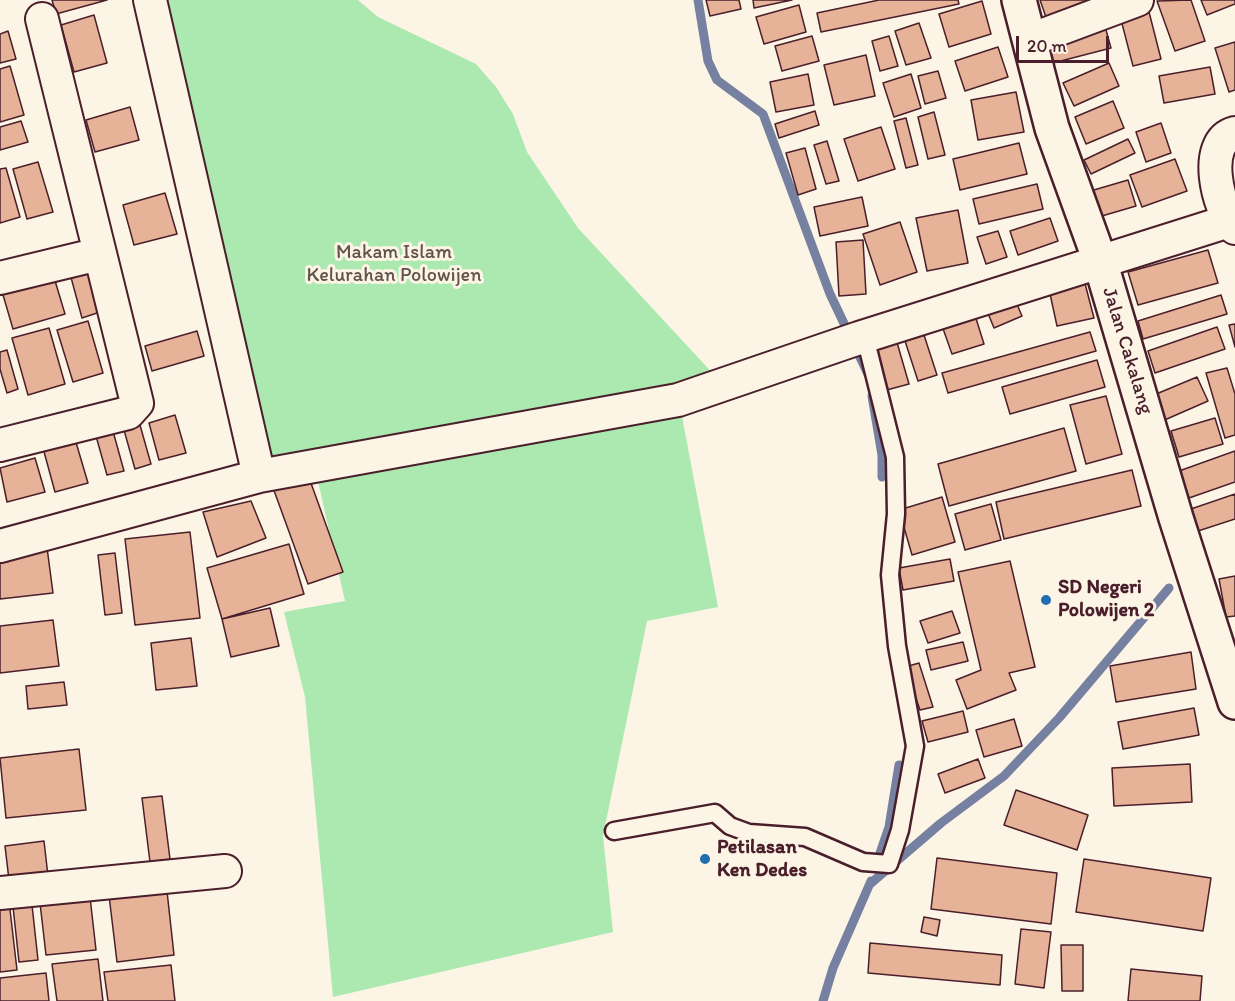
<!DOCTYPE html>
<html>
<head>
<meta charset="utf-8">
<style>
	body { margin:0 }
	#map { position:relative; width:1235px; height:1001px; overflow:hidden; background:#fcf5e5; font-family:Itim,sans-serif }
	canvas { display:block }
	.scale { position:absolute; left:1016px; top:36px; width:93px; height:27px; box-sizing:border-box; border:3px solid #4a1f2b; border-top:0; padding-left:8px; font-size:18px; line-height:21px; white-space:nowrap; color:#4a1f2b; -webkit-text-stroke:4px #fcf5e5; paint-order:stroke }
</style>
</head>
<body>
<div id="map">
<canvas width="1235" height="1001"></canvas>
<div class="scale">20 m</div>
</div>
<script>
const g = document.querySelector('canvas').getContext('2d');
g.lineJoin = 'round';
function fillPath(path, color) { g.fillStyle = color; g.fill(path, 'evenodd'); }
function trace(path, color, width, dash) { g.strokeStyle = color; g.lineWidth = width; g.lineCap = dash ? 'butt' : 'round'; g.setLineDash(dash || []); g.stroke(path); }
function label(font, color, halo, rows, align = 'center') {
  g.font = font + ' Itim,sans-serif'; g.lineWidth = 6; g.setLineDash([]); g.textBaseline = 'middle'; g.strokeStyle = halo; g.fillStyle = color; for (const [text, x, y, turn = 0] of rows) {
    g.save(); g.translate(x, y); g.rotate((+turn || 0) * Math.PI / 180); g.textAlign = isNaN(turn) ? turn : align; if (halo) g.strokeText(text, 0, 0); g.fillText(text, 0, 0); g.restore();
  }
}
fillPath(new Path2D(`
	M158,0H358L378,17L476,64L496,87L513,114L527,152L578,228L717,378L264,463Z
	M681,411L718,607L647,621L603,836L613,932L333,997L305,697L284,612L345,601L317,477Z`), '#abe9b0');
trace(new Path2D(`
	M698,0L708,61L717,80L763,114L830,294L868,374
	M872,396L882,455V477
	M876,865L889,827L899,765
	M870,884L941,823L1004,776L1059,718L1169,588
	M823,1001L833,968L871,881`), '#7680a0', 9);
const building = new Path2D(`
	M52,0H107L56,14Z
	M706,0H739L741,9L710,16Z
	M753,0H792L754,8Z
	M879,0H958L959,4L821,32L817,13Z
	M1040,0H1097L1048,23Z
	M1191,0L1205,41L1175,51L1157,1Z
	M1201,0H1235V4L1207,15Z
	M982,1L991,34L949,47L939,14Z
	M1147,4L1161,59L1133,66L1119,12Z
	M799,5L806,32L764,44L756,17Z
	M94,15L107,63L74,72L61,25Z
	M919,23L931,58L906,65L895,31Z
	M1104,23L1111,48L1053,63L1046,38Z
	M8,31L16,59L0,63V34Z
	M812,36L819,61L782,71L775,46Z
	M889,36L898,66L880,71L872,41Z
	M1235,42V90L1229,92L1215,48Z
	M998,47L1008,77L965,91L955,61Z
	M866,55L875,96L834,105L824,65Z
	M1109,63L1119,86L1074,106L1063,83Z
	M10,66L24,115L0,122V69Z
	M1210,67L1215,94L1164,103L1159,76Z
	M938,71L946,98L925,104L918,76Z
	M808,74L814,105L776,112L770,82Z
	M911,74L921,108L894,117L883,83Z
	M1016,92L1024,132L978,140L971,100Z
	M1113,101L1124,128L1086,144L1075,117Z
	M130,107L139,140L95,152L86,120Z
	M815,111L819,125L779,138L775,124Z
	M934,112L945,155L928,159L918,117Z
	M906,118L918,165L906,168L894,121Z
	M21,121L28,142L0,150V127Z
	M1161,123L1171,153L1146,162L1136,132Z
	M881,127L895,169L858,181L844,139Z
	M1128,139L1135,153L1091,174L1084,160Z
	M827,141L839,181L826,184L814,145Z
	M1019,143L1027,174L960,190L953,159Z
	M805,148L816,189L798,195L786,153Z
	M1175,159L1187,191L1142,207L1130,175Z
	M38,162L53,212L27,219L13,169Z
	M6,168L20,217L0,223V169Z
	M1128,180L1136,206L1095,218L1087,192Z
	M1037,184L1043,209L979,224L973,199Z
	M165,193L177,234L134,245L123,205Z
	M862,197L868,226L820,236L814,207Z
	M958,210L968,263L927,271L916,218Z
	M1050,218L1058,241L1018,255L1010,231Z
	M900,222L917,272L880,285L863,234Z
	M998,231L1007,257L986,264L977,237Z
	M863,240L866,294L839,296L836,242Z
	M1208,250L1218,283L1138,305L1128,272Z
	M90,265L106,310L82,318L69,270Z
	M1082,272L1094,318L1057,326L1047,280Z
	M53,274L65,314L13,329L1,288Z
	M1013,295L1022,316L994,328L985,306Z
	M1221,295L1227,314L1143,339L1138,321Z
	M974,312L984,344L952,354L941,323Z
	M88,321L103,373L73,382L57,330Z
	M1235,324V347L1229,325Z
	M1217,327L1225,349L1155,373L1148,351Z
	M49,328L65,384L28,395L12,338Z
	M197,331L204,356L152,371L145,346Z
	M1090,332L1096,351L948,393L942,373Z
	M924,335L937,375L918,381L905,341Z
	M896,339L909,384L883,391L870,347Z
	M7,350L18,389L7,393L0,369V352Z
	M1097,360L1105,387L1010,414L1002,387Z
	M1227,368L1235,394V435L1225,438L1206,373Z
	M1197,377L1208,401L1160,422L1149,397Z
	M1106,396L1122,454L1086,464L1070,405Z
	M175,415L186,453L159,460L149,423Z
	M138,418L151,464L135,469L122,423Z
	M1215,418L1223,444L1179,457L1171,431Z
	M111,424L124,471L107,475L94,429Z
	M1064,428L1076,471L949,506L938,464Z
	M75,439L88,483L55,492L43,448Z
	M1235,451V482L1189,498L1179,471Z
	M35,458L45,492L7,502L0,468Z
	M1132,470L1141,506L1004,539L996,502Z
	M307,472L343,572L308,584L272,485Z
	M1235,494V519L1195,532L1188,510Z
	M942,497L955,542L912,555L899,510Z
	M251,501L266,538L217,557L203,512Z
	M991,504L1001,540L965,550L955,514Z
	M190,532L200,618L135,625L125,539Z
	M46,540L53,593L0,599V551Z
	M289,544L304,594L222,619L207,568Z
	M115,553L122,613L105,615L98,555Z
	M950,559L954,581L903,590L899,568Z
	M1010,561L1035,667L1009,673L1016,690L967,709L956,680L981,670L958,572Z
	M1235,576V616L1226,617L1219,579Z
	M270,608L279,646L231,657L222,619Z
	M952,611L960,633L928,643L920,621Z
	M53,620L59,666L0,673V626Z
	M191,638L197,686L156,690L151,643Z
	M963,642L968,661L931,670L926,650Z
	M1191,652L1196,689L1116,702L1110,666Z
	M919,663L933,707L920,710L905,667Z
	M64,682L67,705L28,709L26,686Z
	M1194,708L1199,735L1123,749L1118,722Z
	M963,711L968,732L928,742L922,721Z
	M1014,719L1022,746L984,757L976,730Z
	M79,749L86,810L6,818L0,758Z
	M978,759L985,778L945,793L938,774Z
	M1190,764L1192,802L1114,806L1112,768Z
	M1016,790L1088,815L1077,850L1004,825Z
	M162,796L170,859L150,862L142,798Z
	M44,841L48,876L9,880L5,846Z
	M937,858L1057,873L1051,924L931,909Z
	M1084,859L1211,878L1203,931L1076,912Z
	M166,882L174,955L117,962L108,887Z
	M90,897L96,950L46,955L40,903Z
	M9,901L17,970L0,972V902Z
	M32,905L38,960L19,962L13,907Z
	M924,917L940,920L937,936L921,932Z
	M1021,929L1051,932L1044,988L1015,984Z
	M870,943L1002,955L1000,985L868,973Z
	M1061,945H1083V991H1062Z
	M98,959L103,1001H57L52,964Z
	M171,965L175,1001H108L104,972Z
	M1131,969L1202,976L1200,1001H1128Z
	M46,973L49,1001H0V978Z`);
fillPath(building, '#e6b298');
trace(building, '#4a1f2b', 1.5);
const service = new Path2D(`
	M614,831L715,813L730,826L749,833L805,837L863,862L889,864L900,830L915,746L897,646L890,575L896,514L895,457L865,337`);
const minor = new Path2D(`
	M150,0L259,476
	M1030,40L1137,0
	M1235,133C1201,142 1218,209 1235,228
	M0,278L99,254
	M0,445L128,413L137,403L42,19
	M0,546L259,476L678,400L859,338L1229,221
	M0,893L225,871`);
const tertiary = new Path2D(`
	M1019,0L1052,128L1100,261L1176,518L1235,702`);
trace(service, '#4a1f2b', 21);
trace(minor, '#4a1f2b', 36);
trace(tertiary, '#4a1f2b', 38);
trace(service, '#fcf5e5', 16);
trace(minor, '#fcf5e5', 32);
trace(tertiary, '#fcf5e5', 33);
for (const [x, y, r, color] of [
	[1046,600,6,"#1f6fb2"],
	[705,859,6,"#1f6fb2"]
]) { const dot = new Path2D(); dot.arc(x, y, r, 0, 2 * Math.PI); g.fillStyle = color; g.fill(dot); trace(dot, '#fcf5e5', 2); }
label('20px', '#62524c', '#fcf5e5', [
	["Makam Islam",394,253],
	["Kelurahan Polowijen",394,276]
]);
label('20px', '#4a1f2b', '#fcf5e5', [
	["Jalan Cakalang",1127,351,73]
]);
label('bold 20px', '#4a1f2b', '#fcf5e5', [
	["SD Negeri",1058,588],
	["Polowijen 2",1058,611],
	["Petilasan",717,848],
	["Ken Dedes",717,871]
], 'left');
</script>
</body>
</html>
